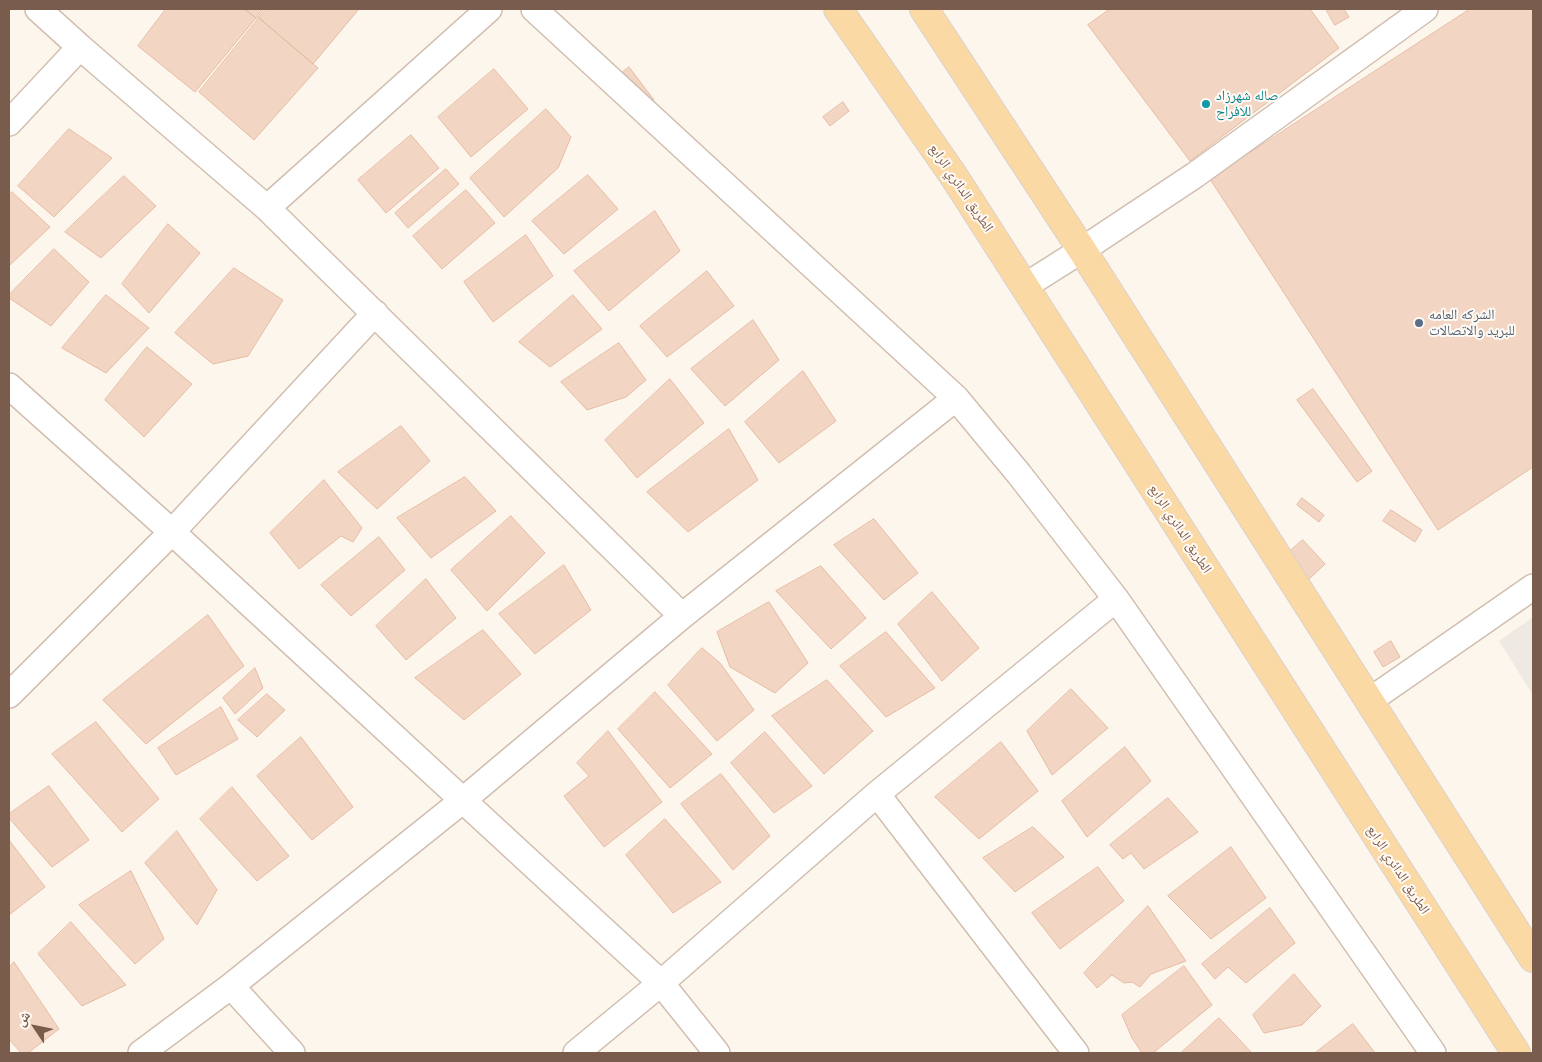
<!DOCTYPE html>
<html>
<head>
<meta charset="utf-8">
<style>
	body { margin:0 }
	#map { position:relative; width:1542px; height:1062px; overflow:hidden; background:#fdf6ec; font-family:Arial,"Noto Naskh Arabic",sans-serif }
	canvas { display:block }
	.frame { position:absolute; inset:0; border:10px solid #7a5c4d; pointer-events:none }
	.north { position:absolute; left:10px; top:1002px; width:50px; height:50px; -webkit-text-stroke:4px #fffaf3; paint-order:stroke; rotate:304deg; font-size:14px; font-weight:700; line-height:20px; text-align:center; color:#7a5c4d }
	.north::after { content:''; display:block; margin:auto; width:18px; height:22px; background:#7a5c4d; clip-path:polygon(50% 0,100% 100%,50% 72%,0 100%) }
</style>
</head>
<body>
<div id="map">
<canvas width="1542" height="1062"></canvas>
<div class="frame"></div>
<div class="north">ش</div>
</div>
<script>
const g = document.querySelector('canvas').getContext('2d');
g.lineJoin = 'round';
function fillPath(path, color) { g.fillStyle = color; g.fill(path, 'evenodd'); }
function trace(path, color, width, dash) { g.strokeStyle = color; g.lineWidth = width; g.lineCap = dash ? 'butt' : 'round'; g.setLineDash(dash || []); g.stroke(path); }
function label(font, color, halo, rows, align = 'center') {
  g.font = font + ' Arial,"Noto Naskh Arabic",sans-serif'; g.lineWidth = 4; g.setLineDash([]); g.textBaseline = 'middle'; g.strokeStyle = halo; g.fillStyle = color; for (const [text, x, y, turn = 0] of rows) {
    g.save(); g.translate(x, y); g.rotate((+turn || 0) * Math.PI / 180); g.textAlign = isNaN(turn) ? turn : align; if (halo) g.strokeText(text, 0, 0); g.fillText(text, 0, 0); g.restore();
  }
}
fillPath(new Path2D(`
	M1533,617V695L1499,641Z`), '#efe9e4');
const building = new Path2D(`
	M166,9H244L256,18L195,92L138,46Z
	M245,9H264L257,18Z
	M267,9H359L313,64L259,18Z
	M1110,9H1310L1339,48L1190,161L1088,25Z
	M1326,9H1344L1349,17L1335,25Z
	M1470,9H1533V467L1438,530L1210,179Z
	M259,18L318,68L254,140L199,92Z
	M629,67L654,100L647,105L623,72Z
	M494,69L528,109L471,157L438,117Z
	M843,102L849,111L830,126L823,117Z
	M546,109L571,137L558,168L504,217L470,178Z
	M69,129L112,158L54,217L18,186Z
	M411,135L439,168L386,213L358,180Z
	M446,169L459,184L408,228L395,213Z
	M588,175L618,209L564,254L532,221Z
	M124,176L156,206L101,258L65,232Z
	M466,190L495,223L442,269L413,236Z
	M12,192L50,227L9,266V195Z
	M655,211L680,251L609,311L574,271Z
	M168,224L200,253L149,313L122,284Z
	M526,235L553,276L493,322L464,282Z
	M54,249L89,282L51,326L9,298V295Z
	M234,268L283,300L248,356L213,364L175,333Z
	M707,271L734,306L667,357L640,326Z
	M106,295L149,328L106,373L62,348Z
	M573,295L602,329L550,367L519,342Z
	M753,320L779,360L725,406L691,369Z
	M619,343L646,380L626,397L587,410L561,382Z
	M147,347L192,384L144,437L105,400Z
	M803,371L836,421L779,463L745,422Z
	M670,379L704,423L637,478L605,440Z
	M1313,389L1372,471L1357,482L1297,400Z
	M401,426L430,461L377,509L338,472Z
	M729,429L758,480L688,532L647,492Z
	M465,477L496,511L431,558L397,518Z
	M324,480L362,528L353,542L341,536L299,569L270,533Z
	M1302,498L1324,515L1319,522L1297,505Z
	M1391,510L1422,530L1415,542L1383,521Z
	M511,516L545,553L487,611L451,570Z
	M874,519L918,573L884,600L834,545Z
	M379,537L405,570L351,616L321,585Z
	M1303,540L1325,564L1307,581L1284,556Z
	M564,565L591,610L535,654L499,614Z
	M821,566L866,618L831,649L776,591Z
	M426,579L456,618L406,660L376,626Z
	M932,592L979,648L942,681L898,624Z
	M769,602L808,663L775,693L730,667L717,632Z
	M208,615L244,666L146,744L103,700Z
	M483,630L521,674L464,720L415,678Z
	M886,632L935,688L886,717L840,666Z
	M1391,641L1400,657L1383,667L1374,652Z
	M702,648L720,663L754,710L717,741L668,685Z
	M255,668L263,688L235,714L223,698Z
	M827,680L873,731L824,774L772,716Z
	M1071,689L1108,728L1052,775L1027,731Z
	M655,692L712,754L670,788L618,729Z
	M267,694L285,710L257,737L238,720Z
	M221,707L238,739L176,775L158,748Z
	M96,722L159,799L122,832L52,754Z
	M608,731L662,802L604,847L564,796L589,776L577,763Z
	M765,732L812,786L774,813L731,763Z
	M301,737L353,807L312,840L257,776Z
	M1001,742L1038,791L979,839L935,797Z
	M1125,747L1151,781L1087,837L1062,801Z
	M721,774L770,836L733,870L681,804Z
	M49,786L89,840L52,867L9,818V814Z
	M232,787L289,856L257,881L200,819Z
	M1168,798L1198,832L1144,869L1131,853L1123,859L1110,845Z
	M665,819L721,882L673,913L626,855Z
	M1033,827L1064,857L1015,892L983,858Z
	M177,831L217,890L197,925L145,863Z
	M9,840L45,887L9,915Z
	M1231,847L1266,898L1211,939L1168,896Z
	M1098,867L1124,901L1060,949L1032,913Z
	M131,871L164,939L135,964L79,905Z
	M1148,906L1186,961L1151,974L1140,987L1132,982L1124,983L1112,975L1097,988L1084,973Z
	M1270,908L1295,943L1246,983L1228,967L1215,979L1202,964Z
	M71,922L126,985L82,1006L38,954Z
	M14,962L59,1029L28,1053H21L9,1039V968Z
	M1184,966L1212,1005L1153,1053H1142L1132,1038L1122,1015Z
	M1294,974L1321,1006L1302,1025L1264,1033L1253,1015Z
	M1219,1018L1252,1053H1181Z
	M1353,1024L1375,1053H1315Z`);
fillPath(building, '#f3d5c3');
trace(building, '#e6bba3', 1);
const minor = new Path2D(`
	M38,9L80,47L267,208L682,616
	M534,9L956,398L1019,474L1116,599L1433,1053
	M9,123L80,47
	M267,208L489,9
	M1025,286L1082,250L1195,175L1425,9
	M9,386L172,532L661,983L717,1053
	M9,695L172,532L375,313
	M1369,701L1533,587
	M877,794L1076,1053
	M231,986L292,1053
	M141,1053L231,986L462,801L682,616L956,398
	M576,1053L661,983L877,794L1116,599`);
const primary = new Path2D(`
	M838,9L955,178L1516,1053
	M924,9L1082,250L1533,958`);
trace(minor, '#d1beb0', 28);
trace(primary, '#dad1cd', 30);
trace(minor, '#fff', 25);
trace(primary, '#fbd9a5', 28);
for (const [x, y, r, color] of [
	[1206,104,5,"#0f9aa8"],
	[1419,323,5,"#5c6f8a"]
]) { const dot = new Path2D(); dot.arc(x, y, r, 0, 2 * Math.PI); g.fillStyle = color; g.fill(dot); trace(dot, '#fffaf3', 2); }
label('14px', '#0d838f', '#fffaf3', [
	["صاله شهرزاد",1216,96],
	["للافراح",1216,112]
], 'left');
label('14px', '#7a5c4d', '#fffaf3', [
	["الطريق الدائري الرابع",961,188,56],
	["الطريق الدائري الرابع",1180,529,57],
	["الطريق الدائري الرابع",1398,870,57]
]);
label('14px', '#4e5e75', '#fffaf3', [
	["الشركه العامه",1429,315],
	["للبريد والاتصالات",1429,331]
], 'left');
</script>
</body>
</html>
